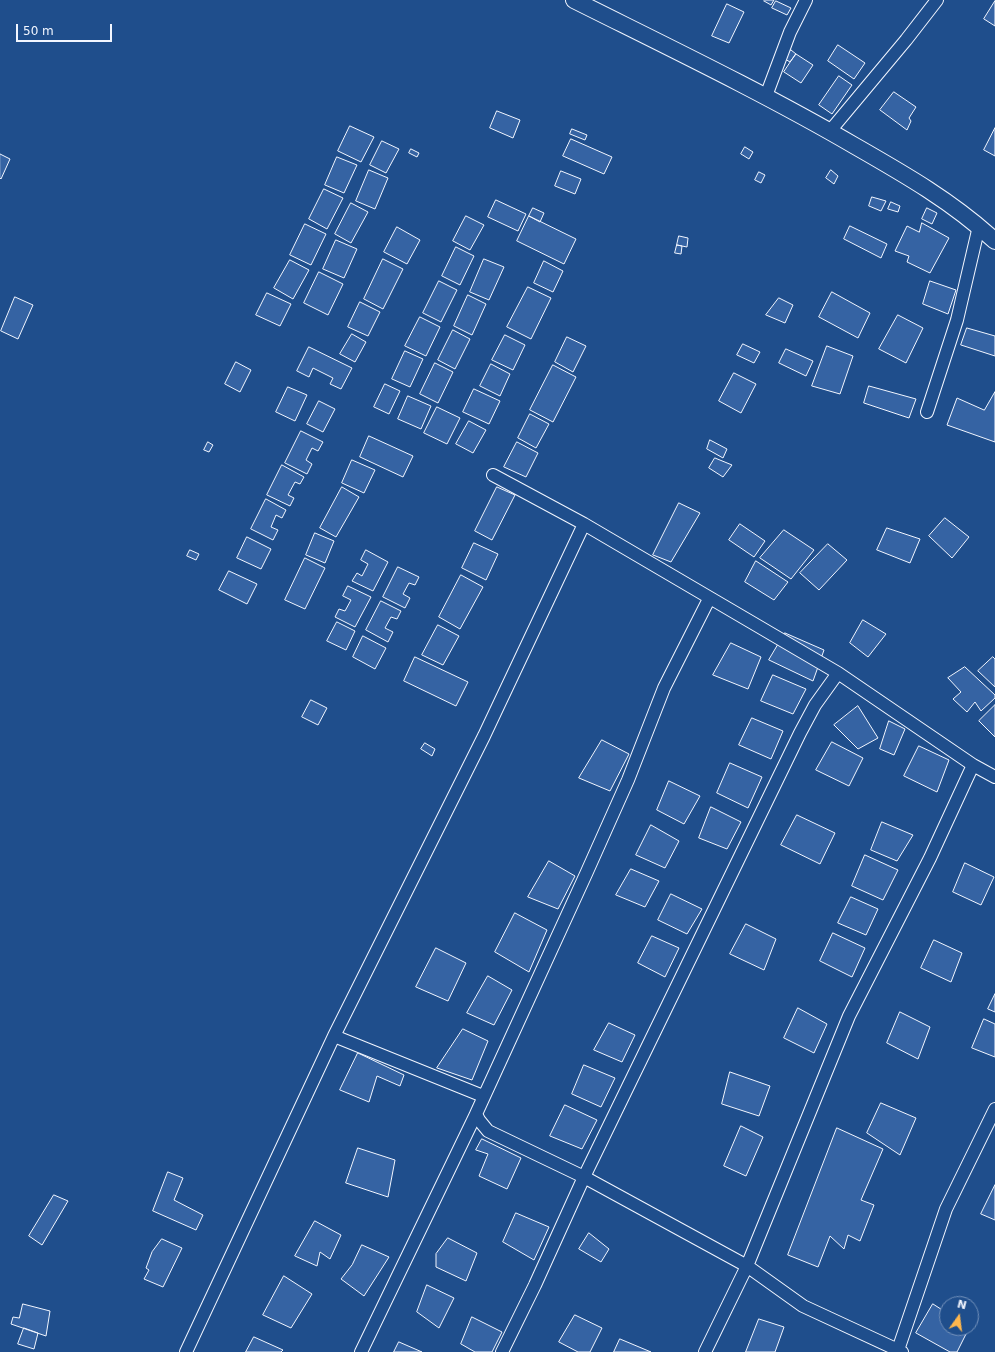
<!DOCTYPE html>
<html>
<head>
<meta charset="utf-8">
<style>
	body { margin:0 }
	#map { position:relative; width:995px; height:1352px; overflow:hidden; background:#1f4e8c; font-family:"DejaVu Sans",sans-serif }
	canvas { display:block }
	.north { position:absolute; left:939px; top:1296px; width:40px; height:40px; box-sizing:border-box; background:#1f4e8c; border:1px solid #7391ba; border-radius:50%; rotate:14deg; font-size:11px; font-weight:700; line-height:16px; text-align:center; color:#f2f6ff }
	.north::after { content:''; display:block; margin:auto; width:14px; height:18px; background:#ffb74d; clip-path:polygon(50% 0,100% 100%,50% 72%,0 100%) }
	.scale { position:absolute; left:16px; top:24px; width:96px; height:18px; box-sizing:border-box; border:2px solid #f2f6ff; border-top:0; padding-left:5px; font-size:12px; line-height:14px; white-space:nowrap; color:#f2f6ff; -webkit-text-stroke:3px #1f4e8c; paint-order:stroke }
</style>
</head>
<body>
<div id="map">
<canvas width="995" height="1352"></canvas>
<div class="north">N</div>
<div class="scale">50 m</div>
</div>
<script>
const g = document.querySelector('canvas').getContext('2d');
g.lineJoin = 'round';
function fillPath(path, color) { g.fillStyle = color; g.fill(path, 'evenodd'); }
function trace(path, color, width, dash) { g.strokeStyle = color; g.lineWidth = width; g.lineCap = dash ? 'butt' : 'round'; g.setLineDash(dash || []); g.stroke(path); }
const building = new Path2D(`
	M765,0H774L771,5L764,1Z
	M776,1L791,8L787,15L772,8Z
	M995,1V26L984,19Z
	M727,4L744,12L729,43L712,36Z
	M838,45L865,63L854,79L828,61Z
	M791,50L796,54L790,62L785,59Z
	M796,54L813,65L801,83L784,72Z
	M839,76L852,85L832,114L819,105Z
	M894,92L916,107L909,118L911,121L907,130L880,110Z
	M497,111L520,120L513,138L490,128Z
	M350,126L374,137L361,162L338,151Z
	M995,128V156L984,150Z
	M572,129L587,135L585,140L570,134Z
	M571,139L612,157L604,174L563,156Z
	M382,141L399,149L386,173L370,165Z
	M745,147L753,152L749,159L741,154Z
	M411,149L419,153L417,157L409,153Z
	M0,154L10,159L1,179L0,178Z
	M337,157L357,165L344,193L325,185Z
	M369,170L388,178L375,209L356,201Z
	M831,170L838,176L834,184L826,178Z
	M561,171L581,179L575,194L555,186Z
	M759,172L765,175L761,183L755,180Z
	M324,189L343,198L327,229L309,219Z
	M872,197L886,201L881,211L869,206Z
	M496,200L526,214L518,231L488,217Z
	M891,202L900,206L898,212L888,209Z
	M351,203L368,212L351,243L335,234Z
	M533,208L544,213L540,222L529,216Z
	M927,208L937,213L932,224L922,219Z
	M466,216L484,225L470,250L453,241Z
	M529,216L576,239L564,264L517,241Z
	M922,223L949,238L930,273L907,262L909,256L895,251L907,226L919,232Z
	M305,224L326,234L311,265L290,255Z
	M850,226L887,244L881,258L844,239Z
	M397,227L420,240L407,264L384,252Z
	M679,236L688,238L687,247L677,245Z
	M336,240L357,249L344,278L323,269Z
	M677,245L682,246L681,254L675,253Z
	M456,247L474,256L460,285L442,276Z
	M383,259L403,269L383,309L364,299Z
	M484,259L504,267L489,300L470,292Z
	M290,260L309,270L293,299L274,288Z
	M544,261L563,271L553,292L534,283Z
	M319,272L343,284L328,315L304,303Z
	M439,281L457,290L441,322L423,313Z
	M930,281L956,290L948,314L923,304Z
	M528,287L551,298L531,339L507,327Z
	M832,292L870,313L858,338L819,317Z
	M267,293L291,304L280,326L256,315Z
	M468,295L486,304L472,335L454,326Z
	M15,297L33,305L18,339L1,331Z
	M779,298L793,305L785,323L766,315Z
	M360,302L380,312L368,336L348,327Z
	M898,315L923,328L906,363L879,349Z
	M420,317L440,327L426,356L405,346Z
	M967,328L995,336V356L961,345Z
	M453,330L470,339L455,369L438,360Z
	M352,334L366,342L355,362L340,354Z
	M505,335L525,345L513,370L492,360Z
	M567,337L586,346L573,372L555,362Z
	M743,344L760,352L754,363L737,355Z
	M827,346L853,356L840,394L812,386Z
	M309,347L352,368L341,389L330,384L333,378L313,368L309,377L297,371Z
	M786,349L813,361L806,376L779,363Z
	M405,351L423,359L410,387L392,379Z
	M236,362L251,370L240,392L225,384Z
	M435,363L453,372L438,403L420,394Z
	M491,364L510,374L500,396L480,386Z
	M553,365L576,377L553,422L530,410Z
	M734,373L756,384L741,413L719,401Z
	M385,384L400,391L389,414L374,407Z
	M869,386L916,399L909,418L864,403Z
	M288,387L307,395L295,421L276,412Z
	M474,389L500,401L489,424L463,412Z
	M995,392V442L947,425L957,398L984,410Z
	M408,396L431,406L421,429L398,419Z
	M319,401L335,409L323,432L307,424Z
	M437,407L460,418L447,444L424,433Z
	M530,414L549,424L536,448L518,438Z
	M469,421L486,430L473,453L456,444Z
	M301,431L323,442L318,451L312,448L306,460L312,464L307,474L285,463Z
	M369,436L413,456L403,477L360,457Z
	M710,440L727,449L723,458L707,449Z
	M208,442L213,445L209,452L204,450Z
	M517,442L538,453L526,477L504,467Z
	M715,458L732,465L723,477L709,468Z
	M352,460L375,470L364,493L342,483Z
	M282,465L304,477L300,484L295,482L288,495L294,498L290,506L267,495Z
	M342,487L359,497L336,537L320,528Z
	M497,487L515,495L492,540L475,531Z
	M266,499L286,510L282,518L276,515L271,527L278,530L273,540L251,529Z
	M679,503L700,513L671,562L653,555Z
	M945,518L969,537L952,558L929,536Z
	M740,524L765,541L754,557L729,540Z
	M887,528L920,539L910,563L877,550Z
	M784,530L814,550L791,579L760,558Z
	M315,533L334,541L325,563L306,555Z
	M247,537L271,549L261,569L237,558Z
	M474,543L498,554L486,580L462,568Z
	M828,544L847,560L819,590L800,573Z
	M190,550L199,554L196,560L187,556Z
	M366,550L388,562L373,591L352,581L357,573L362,576L368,564L361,560Z
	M305,558L325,568L305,609L285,600Z
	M756,561L788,582L774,600L745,582Z
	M398,567L419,577L415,585L409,583L403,594L410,598L405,608L383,597Z
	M229,571L257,584L247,604L219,590Z
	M461,575L483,587L460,629L439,617Z
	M348,586L371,597L355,627L335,617L339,609L345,611L351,600L343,596Z
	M381,601L401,611L397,619L391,617L385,628L393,632L388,642L366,630Z
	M863,620L886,634L868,657L850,643Z
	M337,622L355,631L346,650L327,641Z
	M438,625L459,636L443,665L422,655Z
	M785,633L824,650L813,681L769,660Z
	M363,636L386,648L375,669L353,657Z
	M731,643L761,657L748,689L713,675Z
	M415,657L468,682L456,706L404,681Z
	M993,657L995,659V687L978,671Z
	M965,667L995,695V698L981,711L975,702L967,712L953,699L961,692L948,678Z
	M773,675L806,689L793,714L761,701Z
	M311,700L327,708L318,725L302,717Z
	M995,705V737L979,721Z
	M858,706L878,738L858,749L834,725Z
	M752,718L783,731L771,759L739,745Z
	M889,721L905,729L894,755L880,749Z
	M602,740L629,754L610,791L579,778Z
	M832,742L863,758L849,786L816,770Z
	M425,743L435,749L432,756L421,749Z
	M919,746L949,760L937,792L904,776Z
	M730,763L762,777L748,808L717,793Z
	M669,781L700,796L684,824L657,810Z
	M711,807L741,822L727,849L699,838Z
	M797,815L835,833L820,864L781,845Z
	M882,822L913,835L897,861L871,850Z
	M651,825L679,841L665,868L636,855Z
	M865,855L898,870L883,900L852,886Z
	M549,861L575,876L558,909L528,897Z
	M965,863L994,877L981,905L953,892Z
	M631,869L659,881L645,907L616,895Z
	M671,894L702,909L687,934L658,920Z
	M851,897L878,909L866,935L838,923Z
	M515,913L547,930L529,972L495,952Z
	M746,924L776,939L764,970L730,954Z
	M833,933L865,948L852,977L820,961Z
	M652,936L679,948L665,977L638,963Z
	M934,940L962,953L951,982L921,968Z
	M436,948L466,963L448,1001L416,987Z
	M488,976L512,990L494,1025L467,1013Z
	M995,994V1012L988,1009Z
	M798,1008L827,1024L814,1053L784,1038Z
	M900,1012L930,1027L918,1059L887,1043Z
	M984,1019L995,1024V1057L972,1048Z
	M609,1023L635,1035L622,1062L594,1050Z
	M463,1029L488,1041L472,1080L437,1068Z
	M358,1053L404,1075L400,1086L377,1076L369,1102L340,1090Z
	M584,1065L615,1078L601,1107L572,1094Z
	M730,1072L770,1086L759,1116L722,1104Z
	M881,1103L916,1118L900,1155L867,1133Z
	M565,1105L597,1120L582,1149L550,1136Z
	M741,1126L763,1137L746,1176L724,1166Z
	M837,1128L883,1149L861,1200L874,1205L860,1241L848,1235L844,1249L830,1236L818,1267L788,1255Z
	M482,1139L521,1158L507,1189L479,1176L488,1154L476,1150Z
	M358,1148L395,1160L388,1197L346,1183Z
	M168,1172L183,1178L174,1200L203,1215L196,1230L153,1211Z
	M995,1185V1220L981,1214Z
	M54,1195L68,1201L42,1245L29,1236Z
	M516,1213L549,1227L534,1260L503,1242Z
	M315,1221L341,1235L330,1259L320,1252L317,1266L295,1256Z
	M589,1233L609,1249L601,1262L579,1249Z
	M448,1238L477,1253L466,1281L436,1267V1254Z
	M162,1239L182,1248L163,1287L144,1279L149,1270L146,1268L152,1252Z
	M362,1245L389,1257L364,1296L341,1279L352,1265Z
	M284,1276L312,1294L291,1328L263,1315Z
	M427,1285L454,1298L439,1328L417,1312Z
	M23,1304L50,1311L46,1336L11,1324L13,1317L19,1318Z
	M933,1304L947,1313V1328H969L957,1352H950L916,1333Z
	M575,1315L602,1328L590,1352H578L559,1342Z
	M472,1317L502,1332L492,1352H475L461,1344Z
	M759,1319L784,1327L775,1352H746Z
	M24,1328L38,1333L34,1349L18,1344Z
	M254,1337L283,1350L281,1352H246Z
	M620,1339L651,1352H614Z
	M399,1342L422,1352H394Z`);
fillPath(building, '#3563a3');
trace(building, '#f2f6ff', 1);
const street = new Path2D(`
	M766,96L790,32L806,0
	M830,131L906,40L937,0
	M927,412L957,320L979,226
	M493,475L584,524L838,673L973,765L930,858L849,1016L747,1266L705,1352
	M709,599L664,688L628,780L586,874L476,1114L479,1120L488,1131L584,1177L747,1266L803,1306L898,1350L897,1352
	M973,765L995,777
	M334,1036L483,1096
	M186,1352L334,1036L484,736L584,524
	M361,1352L476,1114
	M502,1352L535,1285L584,1177L800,733L815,705L838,673
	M902,1352L898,1350L946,1209L995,1109`);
const secondary = new Path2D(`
	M574,0C668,47 764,93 855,146C904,174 953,202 995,241`);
trace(street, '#f2f6ff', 14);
trace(secondary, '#f2f6ff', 18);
trace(street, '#1f4e8c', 12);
trace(secondary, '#1f4e8c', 16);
</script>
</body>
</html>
